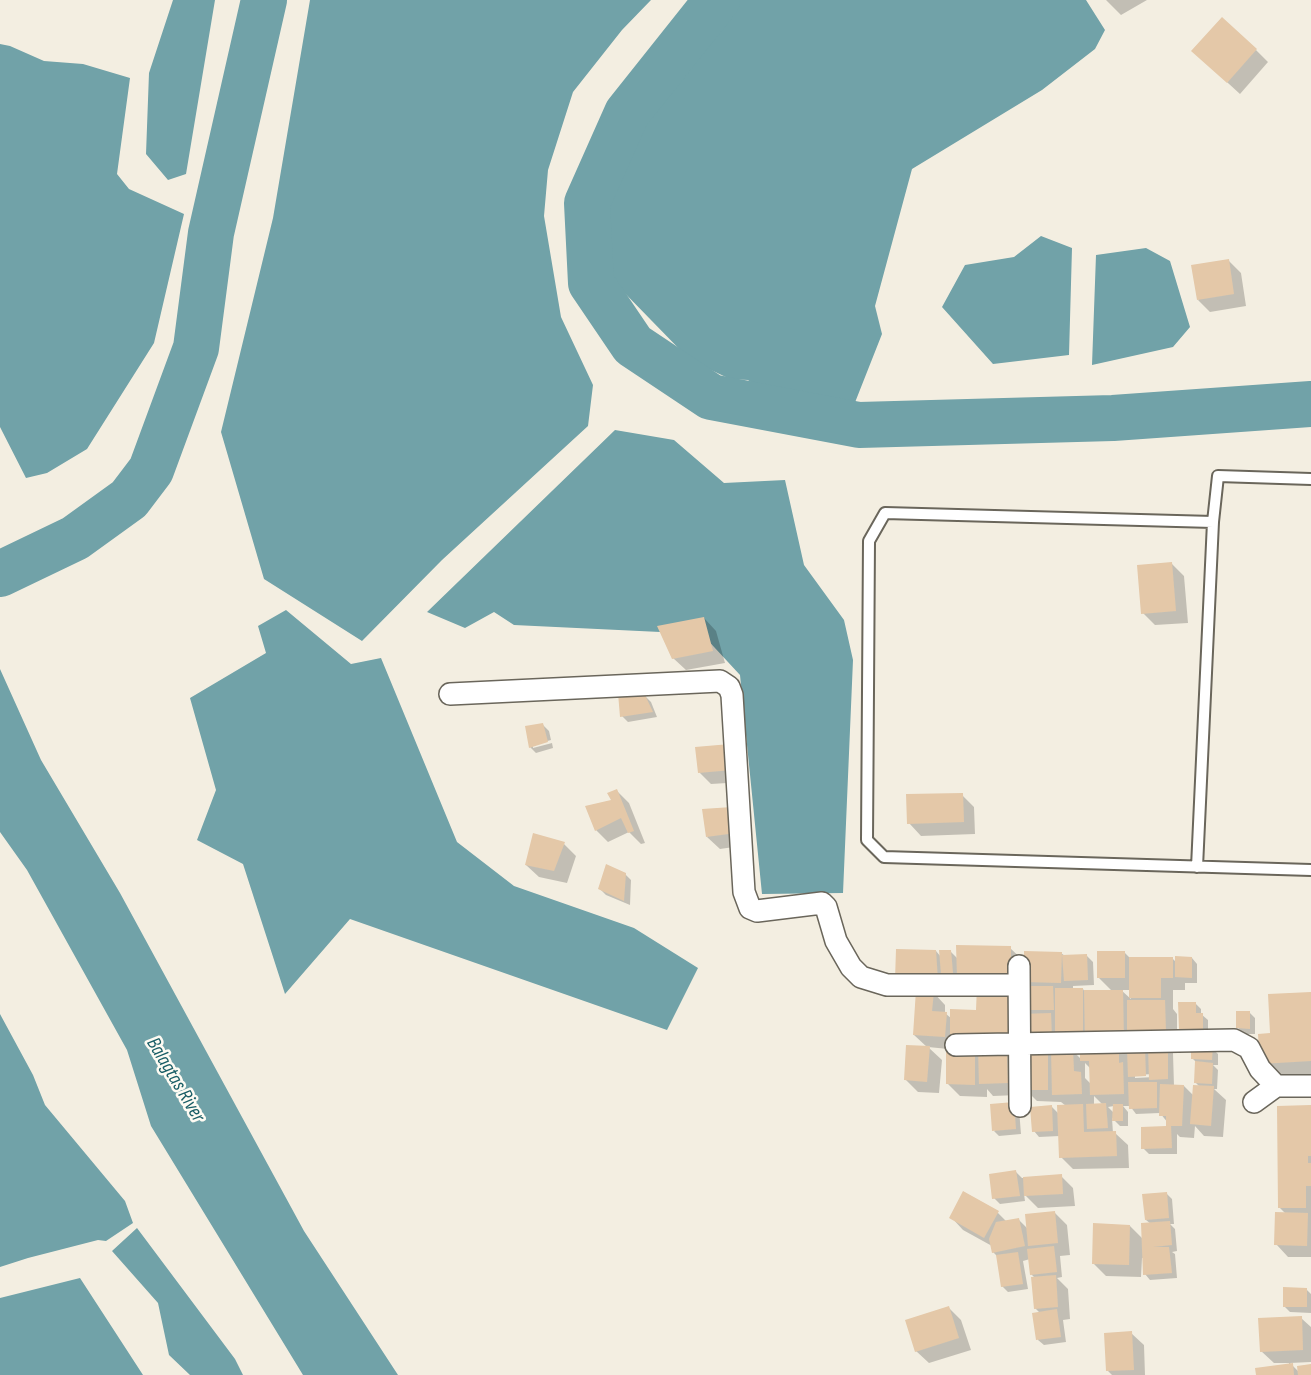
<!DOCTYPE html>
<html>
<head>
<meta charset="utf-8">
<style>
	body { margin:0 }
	canvas { display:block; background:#f3eee1 }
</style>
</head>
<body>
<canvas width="1311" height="1375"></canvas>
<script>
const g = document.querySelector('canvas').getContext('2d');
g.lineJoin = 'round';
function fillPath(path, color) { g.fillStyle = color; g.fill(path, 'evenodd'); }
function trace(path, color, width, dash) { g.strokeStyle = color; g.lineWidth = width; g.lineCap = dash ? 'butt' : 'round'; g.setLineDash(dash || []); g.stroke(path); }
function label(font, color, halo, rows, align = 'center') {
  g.font = font + ' "Sofia Sans Condensed",sans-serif'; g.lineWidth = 5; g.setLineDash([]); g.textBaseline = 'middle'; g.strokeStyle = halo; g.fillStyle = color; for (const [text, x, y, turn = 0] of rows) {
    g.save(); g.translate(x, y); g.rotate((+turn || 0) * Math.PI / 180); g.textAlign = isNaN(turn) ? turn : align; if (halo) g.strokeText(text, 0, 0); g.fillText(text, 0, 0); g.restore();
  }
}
fillPath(new Path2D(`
	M173,0H215L186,174L168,180L146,154L149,73Z
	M310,0H651L622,30L573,92L548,170L544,216L561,317L593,385L588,426L442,560L362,641L264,579L221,432L273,218Z
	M739,0H1086L1105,30L1095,49L1042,90L912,169L875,306L882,334L854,405L765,394L748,380L730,379L690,360L611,279L603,232L606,195L627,140L699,39Z
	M0,44L10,46L44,61L83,64L130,78L117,174L129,189L184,214L154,343L87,449L47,473L26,478L0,427Z
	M1041,236L1072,248L1069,355L993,364L942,307L965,265L1014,257Z
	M1146,248L1170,261L1190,327L1173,347L1092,365L1096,255Z
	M615,430L674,440L724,483L785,480L804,565L844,620L853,660L843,893L762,894L740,675L702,634L514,625L494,612L465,628L427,612Z
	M286,610L351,664L381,658L457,842L514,886L634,928L698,968L667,1030L350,919L285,994L243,864L197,840L216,790L190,698L266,653L258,626Z
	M0,669L41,760L120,893L304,1231L398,1375H303L151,1126L127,1050L27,870L0,832Z
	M0,1014L33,1075L45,1105L125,1201L133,1223L106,1241L98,1240L28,1258L0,1267Z
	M137,1228L235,1359L243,1375H190L169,1355L158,1303L112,1251Z
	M80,1278L143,1375H0V1298Z`), '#71a2a8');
fillPath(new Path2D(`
	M1106,0H1147L1121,15Z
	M1256,50L1268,62L1240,94L1206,63Z
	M1228,260L1241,273L1246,306L1210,312L1198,300Z
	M1172,564L1184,576L1188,623L1155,625L1143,613Z
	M704,618L716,631L725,663L686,670L673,658Z
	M645,696L651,702L657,717L628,722L622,716Z
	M543,725L549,731L551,740L533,745V748L552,743L553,748L536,753L530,747Z
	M697,749L744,782L711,784L699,772Z
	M617,791L629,803L645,843L641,844L629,832L608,842L596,830Z
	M962,795L974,807L975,834L921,836L909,823Z
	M731,809L748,845L720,849L707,837Z
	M564,844L576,856L567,883L539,877L526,865Z
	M625,874L631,880L630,905L606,895L600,889Z
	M1010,948L1026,963L1061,953L1065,956H1087L1093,962L1094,985L1073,986V989H1083L1085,992L1112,991L1098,977L1125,953L1130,958H1172L1177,963L1192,958L1197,964V983H1185V990H1173V1009L1177,1014V1044H1164L1173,1053L1174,1086H1184L1194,1096L1200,1087L1195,1082L1196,1062L1192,1058L1212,1048L1218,1054V1065H1213L1218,1070L1217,1089H1214L1226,1100L1223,1137L1204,1136L1195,1126L1194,1138L1180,1137L1177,1134V1154H1149L1143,1148L1170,1128L1168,1123L1160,1113L1136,1114L1130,1106H1123L1128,1112V1126H1120L1112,1118L1113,1133H1115L1128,1145L1129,1168L1073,1169L1061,1157L1060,1136L1039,1137L1034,1131L1052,1107L1059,1114L1066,1106L1061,1102L1037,1101L1025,1089V1049L1073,1051L1082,1060V1048L1006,1049L1019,1062V1095L993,1096L987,1089V1097L960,1096L948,1084V1049L928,1047L942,1060L939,1093L918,1092L905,1079L928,1048L914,1035L936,951L941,957L950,951L958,959ZM1023,978L1032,987L1023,988ZM978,988V1012L952,1019L945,1013V1005L933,992ZM1121,990H1131V999ZM962,1032L1021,1036L962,1035ZM1150,1044V1055L1145,1049ZM1085,1063L1091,1069V1084L1085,1078ZM1154,1074V1077L1135,1078V1075ZM1094,1096L1102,1104L1094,1105ZM1114,1106V1113L1108,1107Z
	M1311,993V1080L1280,1082L1261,1063L1272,1034Z
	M1195,1003L1201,1009V1014L1208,1020V1034L1187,1035L1181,1029Z
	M1249,1012L1255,1018V1034H1244L1238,1028Z
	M1311,1107V1257H1288L1276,1244L1286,1214L1279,1207Z
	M1019,1109L1021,1134L999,1136L994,1131Z
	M1016,1172L1022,1178L1061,1176L1073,1188L1075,1206L1038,1208L1024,1194L1025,1201L1000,1204L994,1198Z
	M1166,1193L1172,1199L1174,1224H1170L1175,1229L1177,1251L1172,1252L1175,1254L1177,1278L1150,1280L1145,1274L1144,1258H1142L1141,1277L1106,1276L1093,1263L1130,1226L1144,1240L1151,1224L1146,1220Z
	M998,1213L1007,1222L1019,1220L1028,1229L1055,1213L1067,1225L1070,1255L1060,1256L1062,1277L1057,1278L1068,1289L1070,1319L1063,1320L1066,1342L1044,1345L1038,1340L1040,1313L1035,1308V1278L1031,1274L1030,1259L1023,1261L1028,1289L1008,1292L1002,1286L998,1257L993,1252L992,1246L963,1230L951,1217Z
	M1306,1289L1311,1294V1313L1290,1312L1284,1306Z
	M949,1308L961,1320L971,1350L929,1363L916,1351Z
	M1301,1318L1311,1327V1362L1290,1363L1299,1372L1311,1366V1375H1257L1289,1365V1363H1274L1261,1351Z
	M1131,1333L1144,1345L1145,1375H1112L1108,1371Z`), '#0003');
trace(new Path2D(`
	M717,0L627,113L587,203L591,283L633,345L711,397L859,425L1113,418L1311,404
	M0,574L75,538L129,499L151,470L196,348L211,233L264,0`), '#71a2a8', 46);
fillPath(new Path2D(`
	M1222,17L1257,49L1227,83L1191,51Z
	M1229,259L1234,294L1197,300L1191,265Z
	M1172,562L1176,611L1141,614L1137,565Z
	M704,617L713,651L672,659L657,626Z
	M618,693L645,695L653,712L620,717Z
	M543,723L548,742L529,748L525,726Z
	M730,744L732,770L698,773L695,747Z
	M617,789L634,831L628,833L621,818L595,831L585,806L611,800L607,793Z
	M963,793L964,822L907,824L906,794Z
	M732,807L736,833L706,837L702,809Z
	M533,833L565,842L554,871L525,865Z
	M606,864L626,873L624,901L598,889Z
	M956,945L1011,946V977L957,976Z
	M896,949L936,950L938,981L895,980Z
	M939,950H951L953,973L941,974Z
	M1024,951L1062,952L1061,983L1024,982Z
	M1097,951H1125V978H1097Z
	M1087,954L1088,980L1064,981L1062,955Z
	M1175,956L1192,957V978L1175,977Z
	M1129,957H1173V978H1161V998H1129Z
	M977,986H1014V1035L950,1034V1009L976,1010Z
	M1023,986H1053L1054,1010H1023Z
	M1055,988H1083V1036H1055Z
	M916,990L934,991L932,1011L947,1012L945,1037L913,1035Z
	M1084,990H1123L1124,1041H1085Z
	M1311,992V1061L1260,1064L1258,1034L1270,1033L1268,994Z
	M1127,1000H1165L1166,1032H1127Z
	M1178,1002H1196V1013H1203V1029H1179Z
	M1236,1011H1250V1029L1236,1028Z
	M1051,1013L1052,1038L1023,1039L1022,1014Z
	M906,1045L930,1046L927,1082L904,1080Z
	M1119,1045V1063L1123,1062L1124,1094L1090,1095L1089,1061H1080V1046Z
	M1168,1045V1079L1149,1080L1148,1046Z
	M1191,1046H1213L1212,1060L1191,1059Z
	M946,1048H975V1085L946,1084Z
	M978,1048H1007L1008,1083L979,1084Z
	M1024,1048H1048V1090H1023Z
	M1127,1048H1145L1146,1076L1128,1077Z
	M1073,1049L1074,1071L1081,1072L1082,1094L1052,1095L1051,1050Z
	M1195,1061L1213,1063L1212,1084L1194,1083Z
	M1128,1082H1157V1108L1129,1109Z
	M1160,1084L1184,1085L1182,1126H1171L1172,1148L1141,1149V1127L1166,1126V1116H1159Z
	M1193,1085L1214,1086L1211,1126L1190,1124Z
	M1014,1102L1016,1129L992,1131L990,1104Z
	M1106,1103L1108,1128L1087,1129L1086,1104Z
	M1083,1104L1084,1132L1116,1131L1117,1156L1059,1158L1057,1105Z
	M1113,1104H1123V1121H1112Z
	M1052,1105L1053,1131L1032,1132L1030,1107Z
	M1311,1105V1156H1308V1163H1311V1186H1306V1208H1278L1277,1106Z
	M1016,1170L1020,1196L992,1199L989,1174Z
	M1062,1174L1063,1194L1024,1196L1023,1177Z
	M963,1191L999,1211L984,1238L949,1218Z
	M1167,1192L1169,1218L1145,1220L1142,1194Z
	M1055,1211L1058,1243L1028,1246L1025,1214Z
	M1275,1212L1308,1213L1307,1246L1274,1245Z
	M1019,1218L1025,1246L992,1253L989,1239L996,1222Z
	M1170,1221L1172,1245L1153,1247H1169L1172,1273L1143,1275L1141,1223Z
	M1093,1223L1130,1225L1129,1265L1092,1264Z
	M1054,1246L1057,1272L1030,1275L1027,1249Z
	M1018,1252L1023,1284L1001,1287L996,1255Z
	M1056,1275L1058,1307L1034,1309L1031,1277Z
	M1283,1287L1307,1288V1307H1283Z
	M949,1306L959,1338L915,1352L905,1320Z
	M1057,1309L1061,1337L1036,1340L1032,1313Z
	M1302,1316L1303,1350L1260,1352L1258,1318Z
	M1132,1331L1134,1370L1106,1371L1104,1333Z
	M1293,1363L1294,1375H1256L1255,1368Z
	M1311,1364V1375H1298L1297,1366Z`), '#e4c8a8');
const lane = new Path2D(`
	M1311,479L1218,476L1213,522L885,513L869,541L867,840L884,857L1311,870
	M1197,867L1213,522`);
const street = new Path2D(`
	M450,694L720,681L729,687L732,695L744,892L750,908L757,911L822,903L826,907L836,941L851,967L861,977L887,985H1019
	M1019,966L1020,1106
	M956,1045L1234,1040L1249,1048L1260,1069L1276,1086
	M1254,1102L1276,1086H1311`);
trace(lane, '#6a665b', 14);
trace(street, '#6a665b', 24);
trace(lane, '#fff', 10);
trace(street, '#fff', 21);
label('italic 20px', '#1a5e66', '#fefbf3', [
	["Balagtas River",175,1080,59]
]);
</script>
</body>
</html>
